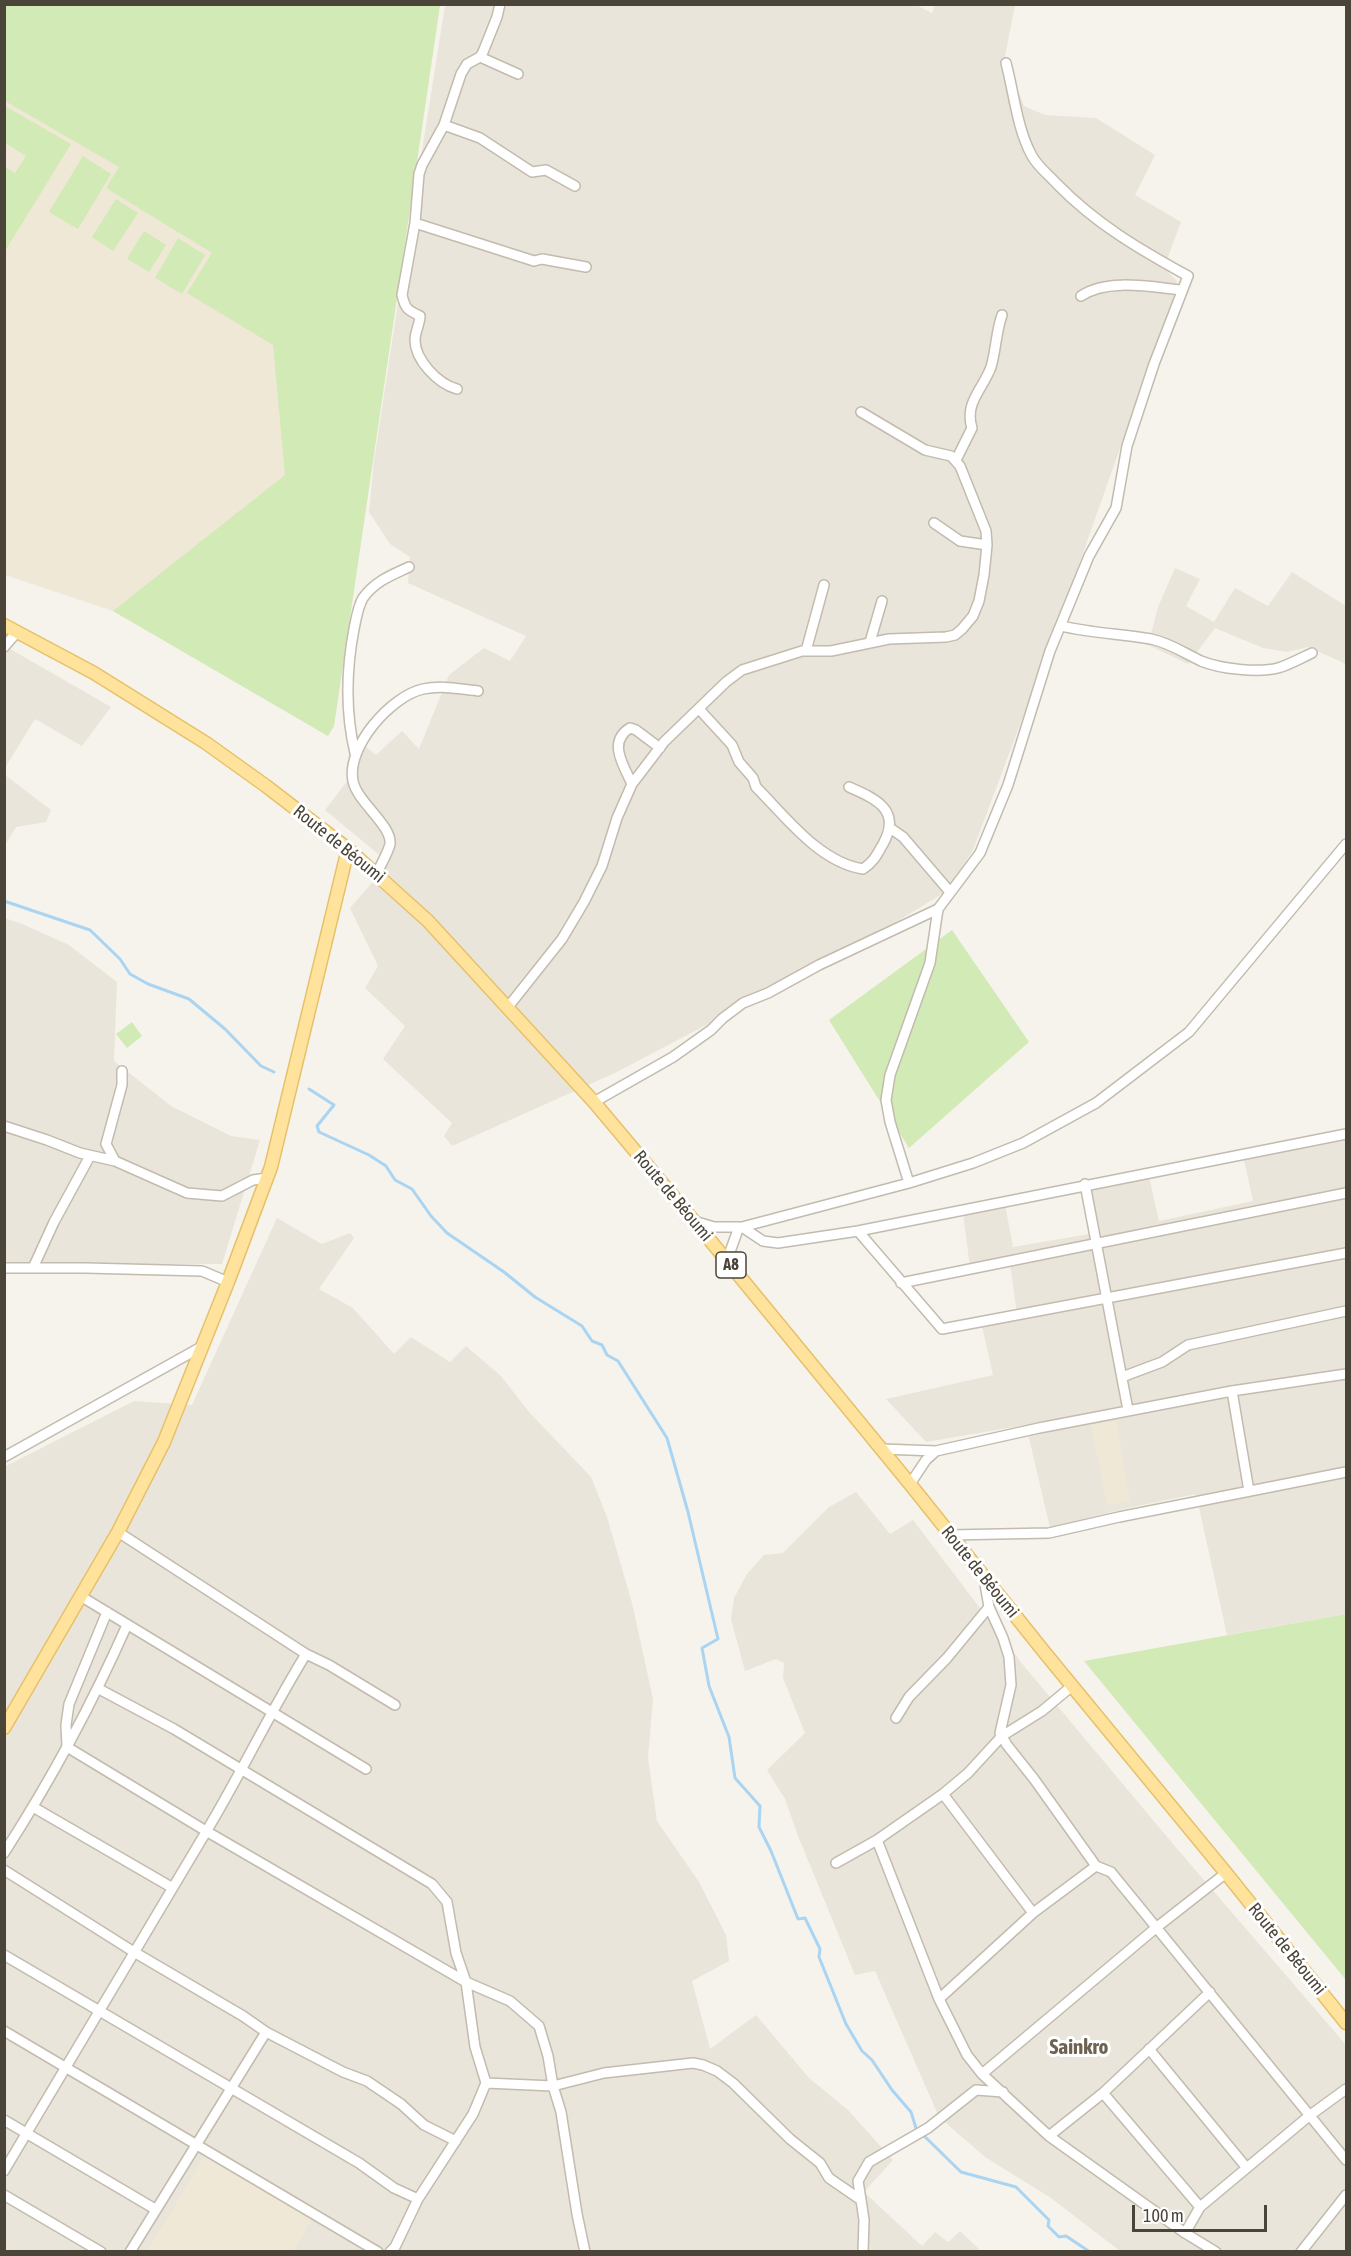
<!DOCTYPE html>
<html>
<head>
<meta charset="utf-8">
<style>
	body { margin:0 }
	#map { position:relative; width:1351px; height:2256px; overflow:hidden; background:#f6f3ec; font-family:"Asap Condensed",sans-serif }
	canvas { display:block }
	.frame { position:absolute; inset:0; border:6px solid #4b4439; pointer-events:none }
	.scale { position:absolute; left:1132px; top:2205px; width:135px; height:27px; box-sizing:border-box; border:3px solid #4b4439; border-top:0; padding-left:8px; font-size:18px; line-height:21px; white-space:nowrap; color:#4b4439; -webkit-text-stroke:4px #fff; paint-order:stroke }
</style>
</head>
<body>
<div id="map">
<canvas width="1351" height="2256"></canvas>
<div class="frame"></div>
<div class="scale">100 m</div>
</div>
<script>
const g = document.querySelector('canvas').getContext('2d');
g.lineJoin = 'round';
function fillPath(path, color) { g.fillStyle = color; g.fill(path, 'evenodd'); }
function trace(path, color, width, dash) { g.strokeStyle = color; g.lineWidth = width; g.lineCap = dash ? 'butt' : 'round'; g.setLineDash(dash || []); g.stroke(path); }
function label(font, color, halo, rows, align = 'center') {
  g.font = font + ' "Asap Condensed",sans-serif'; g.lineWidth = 6; g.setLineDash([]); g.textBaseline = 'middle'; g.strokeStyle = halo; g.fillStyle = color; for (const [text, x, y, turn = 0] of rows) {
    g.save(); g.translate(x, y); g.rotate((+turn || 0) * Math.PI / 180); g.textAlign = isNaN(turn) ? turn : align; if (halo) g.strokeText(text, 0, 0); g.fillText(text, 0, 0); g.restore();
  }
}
fillPath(new Path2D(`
	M914,4L932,13L935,5H1015L1005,56L1024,106L1045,115L1096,118L1155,155L1135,195L1181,222L1164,268L1177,281L1174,296L1061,615L973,850L947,891L860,944L615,1073L452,1146L444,1136L452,1123L383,1059L405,1026L365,988L378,966L350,908L389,863L325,810L348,780L351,754L360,742L376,755L402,731L419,749L449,675L484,648L510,661L526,636L408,583L410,557L390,544L369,512L374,461L396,316L445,5Z
	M1175,568L1200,579L1186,606L1214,622L1235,588L1268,606L1292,572L1346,606V664L1308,647L1287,652L1263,648L1215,628L1188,664L1148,645L1158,607Z
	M5,646L111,707L82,746L35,719L5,768Z
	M5,775L51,810L46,822L16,827L5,845Z
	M4,918L20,923L69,945L117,982L114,1061L171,1106L231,1136L260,1140L222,1264H5Z
	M1346,1140V1614L1227,1635L1196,1494L1123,1509L1050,1528L1026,1425L926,1442L886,1399L993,1375L981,1322L1017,1314L1010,1264L970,1268L963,1212L1005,1204L1013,1247L1089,1234L1084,1189L1149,1176L1159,1221L1253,1201L1244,1160Z
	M277,1218L322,1244L350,1233L354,1238L319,1289L353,1308L394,1354L411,1337L450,1362L466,1346L501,1376L529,1412L591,1477L607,1517L632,1603L653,1699L648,1758L657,1821L699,1882L726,1935L729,1961L692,1981L710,2049L756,2015L809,2078L848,2110L893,2160L864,2192L922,2246L935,2232L948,2242L960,2231L981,2251H5L4,1467L134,1401L192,1405Z
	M856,1492L890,1534L913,1520L1024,1666L1173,1844L1346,2045V2251H1120L1051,2198L985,2157L939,2117L875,1971L855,1975L798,1836L785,1799L767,1770L805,1733L783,1678L784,1663L776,1659L745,1671L731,1619L734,1598L747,1574L764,1555L783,1553L829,1507Z`), '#eae5da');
fillPath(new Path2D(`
	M5,5H440L334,726L328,736L113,611L5,575Z
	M1116,1421L1130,1501L1107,1505L1091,1425Z
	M205,2155L312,2219L293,2251L147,2252Z`), '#efe8d6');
fillPath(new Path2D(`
	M5,5H440L334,726L328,736L113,611L285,475L273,345L187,293L212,253L106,188L119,167L5,101Z
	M5,106L71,144L5,251V167L15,173L26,156L5,143Z
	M83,156L111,174L78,229L49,212Z
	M116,199L138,213L113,251L92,237Z
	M144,231L166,245L149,272L127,259Z
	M178,238L205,255L182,294L155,278Z
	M952,930L1029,1042L909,1148L829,1020Z
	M132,1022L142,1036L127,1048L116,1034Z
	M1346,1614V1980L1084,1661Z`), '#d2eab5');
trace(new Path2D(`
	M4,901L90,930L120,959L130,974L148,984L189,999L225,1029L261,1066L274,1072
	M309,1089L334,1105L317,1126L319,1132L369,1155L386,1166L395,1180L412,1189L431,1216L447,1233L504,1272L535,1297L582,1326L592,1341L602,1345L607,1355L618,1361L667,1438L688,1512L718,1639L702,1648L709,1686L729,1737L735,1778L760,1806L759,1827L771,1851L798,1919L805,1918L820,1949L819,1957L846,2024L862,2051L872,2060L892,2090L911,2112L916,2128L961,2172L1016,2187L1049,2220L1048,2226L1059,2237L1066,2236L1090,2252`), '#a9d4f2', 3);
const minor = new Path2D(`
	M480,57L518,74
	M444,125L480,138L532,172L546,170L575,186
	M415,223L534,261L542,259L586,267
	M1081,296C1107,278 1151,287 1181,290
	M457,389C438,384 415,360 415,340C415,331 420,324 420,316C407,310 405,308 402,295L415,223L419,174L422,165L444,125L461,74L467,64L480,57L483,52L497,17L500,4
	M956,460L972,428C964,403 983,389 991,367C996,350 996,332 1002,315
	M934,523L960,541L987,545
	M1061,626C1091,633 1121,634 1151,639C1170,643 1184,653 1201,661C1220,669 1259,673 1278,668C1289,665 1301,658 1312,653
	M870,642L882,601
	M4,647L17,632
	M806,651L824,585
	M699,709L732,745L739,762L753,778L756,787C786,817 819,862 863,869C874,862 877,854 883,844C902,810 876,799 849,787
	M355,753C345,711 346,671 354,629C356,619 358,606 363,598C375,581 392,575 409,567
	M632,784C624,766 607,742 630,728L636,730L660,748
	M890,828L903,837L950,892
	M377,873C381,864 388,853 390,844C392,825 357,802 353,781C346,747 391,696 423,689C442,685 460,689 478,691
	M508,1007L562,939L584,902L602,866L617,818L632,784L664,742L726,682L742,670L802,651H831L889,639L946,637L955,635L962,629L973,616L979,601L984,575L987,545L986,531L960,466L951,456L925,450L861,412
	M122,1071V1085L106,1144L115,1161L187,1193L222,1196L253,1180L267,1178
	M594,1102L673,1057L711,1030L723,1018L743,1003L768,993L819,965L938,909L980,853L1008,785L1050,651L1089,556L1116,508L1127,446L1154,364L1188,276C1139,249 1096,224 1057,184C1049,175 1038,167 1032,156C1017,129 1014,93 1006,63
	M4,1126L47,1140L80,1153L115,1161
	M909,1183L890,1122L886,1100L890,1075L930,963L938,909
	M1085,1184L1128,1410
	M694,1221L714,1227H742L909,1183L973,1163L1023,1143L1096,1103L1189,1032L1346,844
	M742,1227L763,1241L778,1243L858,1231L1346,1134
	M858,1231L942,1329L1346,1253
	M727,1260L739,1227
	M4,1268H86L202,1271L228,1282
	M33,1268L54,1222L90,1156
	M901,1283L1346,1193
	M1122,1377L1162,1362L1188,1345L1346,1311
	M1232,1391L1249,1491
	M882,1449L936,1451L1039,1428L1232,1391L1346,1374
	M4,1457L203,1346
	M910,1484L926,1460L936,1451
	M118,1532L306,1654L329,1665L395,1705
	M950,1535L1049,1533L1119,1517L1346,1472
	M984,1578L989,1607L1003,1638L1009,1657L1011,1685L1000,1733L1007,1745L1034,1779L1096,1866L1111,1872L1346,2160
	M82,1597L366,1769
	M107,1612L69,1704L66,1725L67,1747L206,1831L466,1982L510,2001L539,2026L548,2056L553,2086L561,2112L577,2214L585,2252
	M99,1689L174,1729L432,1884L447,1902L456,1953L466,1982L475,2047L486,2083L473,2114L418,2199L395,2247L390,2252
	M896,1718L909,1697L947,1658L989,1607
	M943,1794L1033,1913
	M33,1807L171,1887
	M877,1840L939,1999L967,2055L982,2074L1049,2136L1185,2233L1216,2252
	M4,1853C51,1780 92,1704 127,1625
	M836,1863L877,1840L943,1794L968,1773L1002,1736L1042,1711L1072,1686
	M4,1870L134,1952L243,2016L266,2032L343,2072L367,2081L401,2104L424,2125L456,2141
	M4,1955L359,2163L394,2188L418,2199
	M939,1999L1033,1913L1096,1866
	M4,2031L378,2252
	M1149,2049L1246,2167
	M982,2074L1157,1927L1226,1873
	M486,2083L553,2086L604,2073L693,2063L703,2065L717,2071L733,2083L790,2139L820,2163L829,2178L861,2200L864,2220L863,2252
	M1103,2093L1200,2207
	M4,2120L155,2209
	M1049,2136L1103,2093L1210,1992
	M4,2171C71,2058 139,1945 206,1832C241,1774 270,1712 306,1654
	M4,2195L101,2252
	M861,2200L858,2181L869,2162L928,2128L976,2090L1003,2092
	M1185,2233L1200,2207L1309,2116L1346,2089
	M130,2252L266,2032
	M1301,2252L1346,2195`);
const major = new Path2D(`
	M4,625L94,673L206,743L266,786L348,849L428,921L594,1102L709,1239L910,1484L1045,1653L1226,1873L1346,2023
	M4,1728L118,1532L164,1442L228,1282L271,1167L348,849`);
trace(minor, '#c2bbae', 12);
trace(major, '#e6c16a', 15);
trace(minor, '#fff', 9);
trace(major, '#ffe39c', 12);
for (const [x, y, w] of [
	[731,1265,30]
]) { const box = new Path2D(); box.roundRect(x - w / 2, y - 13, w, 26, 4.5); g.fillStyle = '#fff'; g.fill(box); trace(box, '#4b4439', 1.5); }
label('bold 16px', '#4b4439', null, [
	["A8",731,1265]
]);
label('18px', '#4b4439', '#fff', [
	["Route de Béoumi",339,844,39],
	["Route de Béoumi",673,1196,50],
	["Route de Béoumi",980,1572,51],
	["Route de Béoumi",1287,1949,51]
]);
label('bold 21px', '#6e6250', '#fff', [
	["Sainkro",1079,2047]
]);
</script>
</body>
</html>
